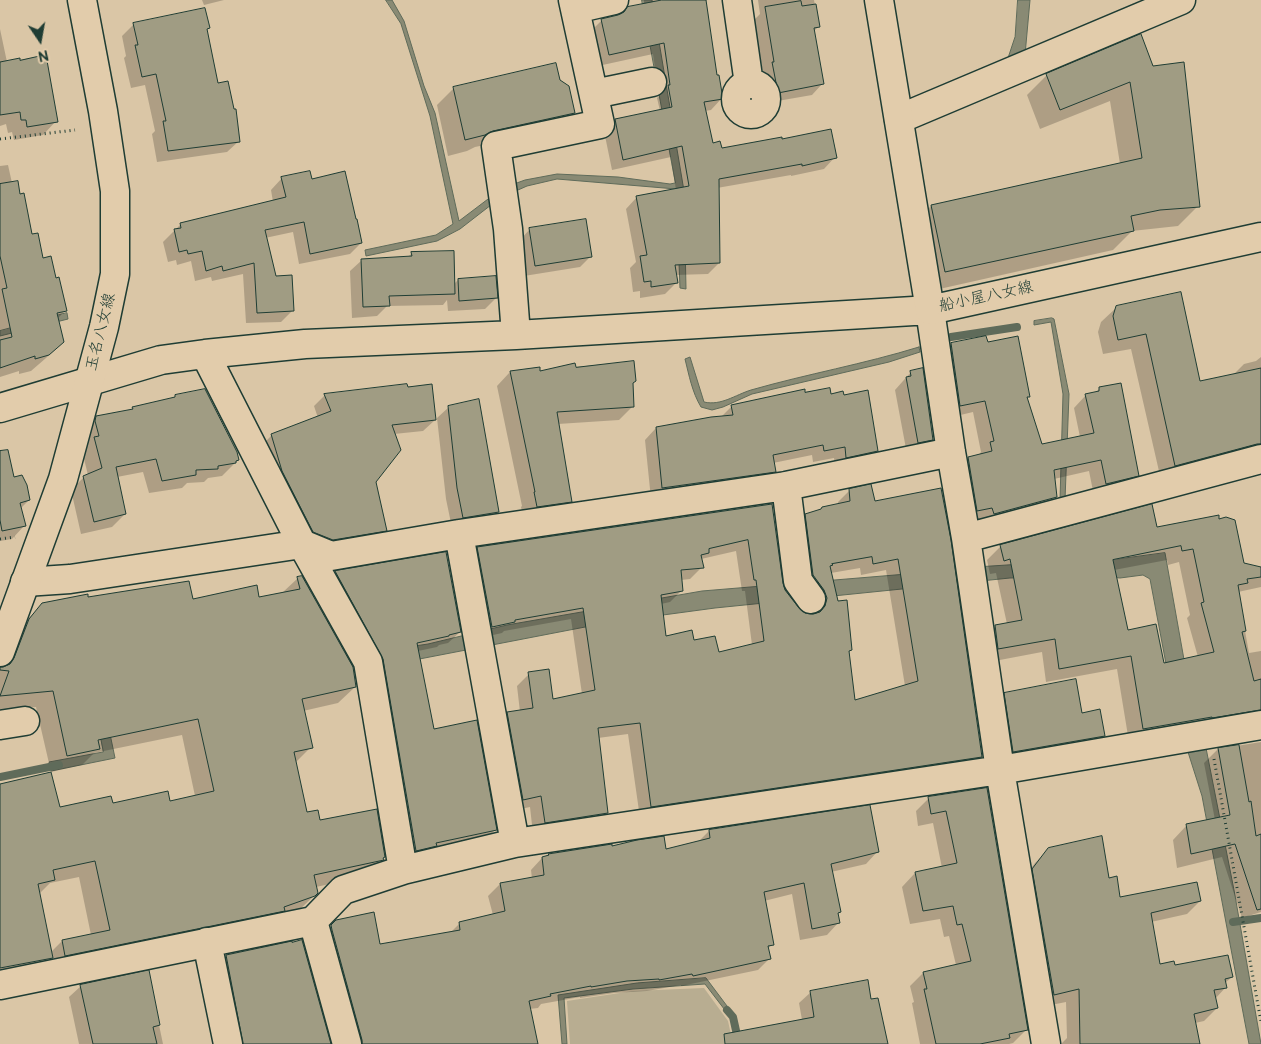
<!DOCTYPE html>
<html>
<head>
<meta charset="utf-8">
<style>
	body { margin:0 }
	#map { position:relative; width:1261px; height:1044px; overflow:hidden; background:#dac6a6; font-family:"Balsamiq Sans",sans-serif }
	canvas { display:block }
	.north { position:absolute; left:15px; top:15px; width:50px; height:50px; -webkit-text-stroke:4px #e2ccab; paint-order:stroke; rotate:168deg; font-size:14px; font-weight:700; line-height:20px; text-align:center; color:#1f3d34 }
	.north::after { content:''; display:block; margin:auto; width:18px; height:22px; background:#1f3d34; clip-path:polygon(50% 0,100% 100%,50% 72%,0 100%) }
</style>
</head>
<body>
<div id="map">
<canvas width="1261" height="1044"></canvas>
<div class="north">N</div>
</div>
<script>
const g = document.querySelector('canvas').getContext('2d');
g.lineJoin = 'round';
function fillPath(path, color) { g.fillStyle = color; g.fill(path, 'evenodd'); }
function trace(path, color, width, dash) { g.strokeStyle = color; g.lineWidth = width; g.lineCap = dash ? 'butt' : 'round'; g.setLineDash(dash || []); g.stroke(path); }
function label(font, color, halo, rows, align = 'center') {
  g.font = font + ' "Balsamiq Sans","Klee One",sans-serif'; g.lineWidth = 5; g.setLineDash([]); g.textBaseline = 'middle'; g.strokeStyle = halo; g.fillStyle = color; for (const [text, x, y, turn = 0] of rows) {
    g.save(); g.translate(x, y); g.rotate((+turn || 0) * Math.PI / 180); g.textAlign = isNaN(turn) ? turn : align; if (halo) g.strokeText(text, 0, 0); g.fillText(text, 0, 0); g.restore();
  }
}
fillPath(new Path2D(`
	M704,988L728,1021L733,1044H570L567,1001L633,991Z`), '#b8ad91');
const water = new Path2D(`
	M386,0H392L404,21L424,86L435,113L459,221L496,193L500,198L460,229L437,241L366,256L365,250L436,235L453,224L430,116L401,24Z
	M642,0H652L684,191L686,289L680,288L676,189L557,179L527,186L518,190L514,184L525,180L557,174L618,177L670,184L675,183Z
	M1018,0H1030L1025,55L1006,64L1015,37Z
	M67,313L68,319L0,336V331Z
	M1052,318L1054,319L1069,394L1065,500H1060L1063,394L1051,322L1034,325V321Z
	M919,347L920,352L889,362L752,394L723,407L712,410L701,407C692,392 689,375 685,359L690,357L704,402C721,406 735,395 751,390C807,374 864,364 919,347Z
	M1165,553L1188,682L1167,669L1150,579L1143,575L1120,578L1098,576L1010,578L715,608L611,622L409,661L383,662L331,670L342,657L428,644L507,625L702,591L931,572L976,567L1053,562L1072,565Z
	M86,663L100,686L115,758L51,771L49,762L103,752Z
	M1206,748L1234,890L1261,1044H1249L1202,796L1188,752Z
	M706,978L736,1018H731L705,984L633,989L564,998L567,1044H562L558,995L637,983Z`);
fillPath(water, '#898a74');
trace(water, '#5f6b5a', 1);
fillPath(new Path2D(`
	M202,0H224L204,5Z
	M644,0H707L705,2L716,76L722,98L711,110L705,111L712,144L721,149L781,141L835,157L824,169L791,176V175L717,188L719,263L708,274L675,275L676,283L665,294L640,298V291L633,292L630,268L636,262L626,209L637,197L676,190L671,157L612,170L604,131L615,120L660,111L657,98L659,96L653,54L598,66L590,32L602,20L618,16L644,5Z
	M758,0H814L819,26L813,32L823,83L812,95L766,103L761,75L763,73L754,20L760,14Z
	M204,9L208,28L206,30L218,85L239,141L227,152L157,162L152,134L155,131L145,85L131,88L124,58L126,56L122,36L133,25Z
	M0,29L7,62L56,121L43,135L14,140L12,132L8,133L6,124L0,126Z
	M1140,36L1198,206L1178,226L1132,231L1113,250L926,292L911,226L931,206L1120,164L1110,101L1040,129L1027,95L1047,75Z
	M558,81L574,113L557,130L475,147L467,151L448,156L437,105L454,88Z
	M8,165L12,183L31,236L42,259L55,279L66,310L57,319L63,342L46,358L31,371L19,374V371L0,377V166Z
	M282,178L311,180L361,243L350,254L299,264L293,232L265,238L275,277L292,311L281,322L246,323L243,274L212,281L211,277L195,281L191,261L177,265L176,260L168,262L163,242L181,224L273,202L271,190Z
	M530,229L591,256L580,267L524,276L519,241Z
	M412,253L454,284L458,280L496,298L485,309L448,311L447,300L443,305L387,306L377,316L352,318L350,271L362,260L407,258Z
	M1180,293L1199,383L1232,376L1244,364L1256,361L1261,357V459L1161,480L1131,349L1103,354L1098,332L1101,322L1117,307Z
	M951,344H987L1029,396L1026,399L1042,445L1080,437L1074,408L1086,395L1095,393L1100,388L1138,475L1125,488L1094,496L1089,471L1054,479L1056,497L1044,509L982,526L980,519L965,523L956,470L968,458L978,456L981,452L973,412L948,418L939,357Z
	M538,369L539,372L632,384V407L619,420L558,424L570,501L557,515L524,520L521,507L522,506L497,386L510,372Z
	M911,372L932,439L921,451L907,454L895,390Z
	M804,394L843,396L876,451L865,462L835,468L834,458L813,462L812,455L773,463L775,471L763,482L651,499L645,440L656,428L720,418L732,406Z
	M325,395L435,420L423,431L394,434L375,481L385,530L374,541L321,551L260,447L271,436L318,418L314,406Z
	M175,397L238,460L222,476L208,478L204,482L187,483L182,488L149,493L143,472L117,477L125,514L112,527L81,534L71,490L84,477L88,475L82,451L83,431L97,418L130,410L133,408L172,399Z
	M449,407L498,512L487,523L452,528L446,499L437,418Z
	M0,482L29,500L20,509L24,526L12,539L0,541Z
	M850,490L874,502L940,490L981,756L969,768L640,818L628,734L598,738L607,813L595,825L533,834L530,807L511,811L496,726L508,714L520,712L517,686L529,674L552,700L582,694L571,619L504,631L502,633L480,638L466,560L478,548L771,505L781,584L784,591L805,615H814L815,610L794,527L806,515L838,505V502ZM736,551L742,591H745L752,645L718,653L693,642L665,637L661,604L670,602L682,590L681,580L690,579L702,567L701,559ZM860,568L861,575L886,570L905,686L854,702L848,653L851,650L837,603L831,573Z
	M1218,520L1243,564L1261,568V587L1238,592L1249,653L1261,651V733L1129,742L1117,669L1046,682L1042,652L984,663L981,640L995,626L1007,624L996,573L990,574L987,560L1001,546L1156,528ZM1167,560L1168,565L1179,562L1190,615L1187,618L1198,657L1163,664L1127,632L1114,570Z
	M445,553L460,632L448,643L439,645L437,647L418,651L433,731L495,830L484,841L405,861L373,671L325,583L336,572Z
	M298,578L355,687L338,703L303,711L311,747L295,763L306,814L382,859L366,876L316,887L317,893L297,912L0,981V785L59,808L112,804L169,802L195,796L182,735L94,753L82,765L51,772L36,707L0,710V670L12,637L25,622L42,605L88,598L192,600L258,598L282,593ZM79,877L91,935L62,941L50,953L39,894L50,883Z
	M1005,694L1081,714L1104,735L1093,747L1002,763L994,705Z
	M1261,742V912L1242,918L1222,857L1177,868L1173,840L1187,825L1215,820L1204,763L1218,749Z
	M986,789L1026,1030L1013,1043L1009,1044H920L912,1003L914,1002L910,986L923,973L956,965L949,936L944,937L940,919L910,924L902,887L915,873L942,868L933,823L918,826L916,811L929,798Z
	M709,831L877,852L866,864L831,872L839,912L837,914L838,923L827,935L800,940L792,894L764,901L772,944L768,949L770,958L758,970L681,986V985L647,991L614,993L580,998V997L541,1004L538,1008L529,1009L537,1044H349L320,938L336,921L379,946L450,933L460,923L493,915L488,896L500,884L532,879L531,870L542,858L547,857L549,855L611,846V848L665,850L698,842Z
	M1049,849L1108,879L1119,899L1200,901L1187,914L1151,922L1160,965L1232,977L1225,983L1226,987L1215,999L1217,1008L1204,1021L1195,1023L1199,1044H1061L1067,1038L1066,1002L1041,1007L1020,883L1035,863Z
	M226,956L330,1044H230L215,968Z
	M148,972L163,1044H79L69,997L81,986Z
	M811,992L870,1001L887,1044H747L802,1020L799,1003Z`), '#0003');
trace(new Path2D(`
	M951,337L1017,327
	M0,777L59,765
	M1233,922L1261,918
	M727,1010L733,1017L739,1044`), '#5f6b5a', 8);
const building = new Path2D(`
	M662,0H706L717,75H719L723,99L704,102L713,143L720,141L722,148L782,137V139L831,129L837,158L802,166V164L719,179L720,263L675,265L678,283L651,287V281L644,282L640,256L647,255L636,196L689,186L682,146L623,160L615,119L672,107L668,85H670L664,43L609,55L601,19L618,15L624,12L627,7Z
	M801,1L802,6L816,4L820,27L814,28L824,84L778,93L772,62H774L765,7Z
	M205,8L210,28L207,29L218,83L228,81L234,109H236L240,142L168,151L163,121H166L156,74L142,77L135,45H138L133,23Z
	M1141,34L1153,66L1184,62L1200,207L1160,210L1131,216L1134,231L945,272L931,205L1142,158L1130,82L1060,110L1046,74Z
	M46,55L58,122L27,127L26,120H21L20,112L0,115V62L20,58V60Z
	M556,63L560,80L569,86L575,113L493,131L485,135L465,140L453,87Z
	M310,171L312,179L345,171L356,219H357L362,243L310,254L304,222L265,230L276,276L292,275L294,311L257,313L254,263L223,271L222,266L206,271L202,251L188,254L187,250L179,252L174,229L181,228L180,223L286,197L281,177Z
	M18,181L20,194L24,193L32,234L38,233L43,258L51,256L56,278L59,277L67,311L57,313L64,342L49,355L35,359V356L0,368V340L12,337L2,289L7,288L0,256V184Z
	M586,219L592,257L535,266L529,228Z
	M454,251L455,294L389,296L390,306L363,307L361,259L412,256L411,252Z
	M496,276L498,298L459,301L458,279Z
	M1181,292L1200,381L1261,368V444H1257L1175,466L1146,334L1118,340L1113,316L1116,306Z
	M986,336L988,342L1018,336L1030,397H1027L1042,444L1094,433L1085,394L1099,391V387L1121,383L1139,476L1106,484L1101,460L1054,470L1057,497L994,514L992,508L977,511L968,457L992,451L990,442L994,441L985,401L960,406L951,343Z
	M634,361L636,381L633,383L634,407L557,412L572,502L537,507L534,492H535L510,371L540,367V371L575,363L576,367Z
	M923,368L933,440L918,443L906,377L911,376L910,371Z
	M407,384L408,387L432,384L436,420L392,425L401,450L376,482L387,531L333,540L313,532L282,471L271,434L331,411L324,394Z
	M830,388L831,394L843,391L844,395L868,390L878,451L846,458L845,447L824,451L823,445L773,455L776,472L662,488L656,427L711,417L733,415L731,405L805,389V392Z
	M205,389L237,452L239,460L236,461V463L218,466V469L196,470V475L162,481L156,459L116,467L126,514L94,522L83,476L102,468L94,437L99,436L95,421L96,416L133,409L132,407L175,397V395Z
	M479,399L499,512L463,518L457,488L448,406Z
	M8,450L14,477L22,475L27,485L30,500L20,503L26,526L2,531L0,520V451Z
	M871,484L875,501L941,488L951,540L982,757L651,807L640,723L598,728L608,813L545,823L541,796L523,800L507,712L533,708L528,672L549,669L553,699L595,690L583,608L515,620V622L492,627L477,547L772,504L783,583L785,590L799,608L805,613L813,614L820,612L825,606L827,598L824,590L813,575L805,514L821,509L822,507L850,501L849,489ZM748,540L754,580H756L764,641L719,652L715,636L694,640L692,630L666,636L661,595L683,591L681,570L704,568L701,555L709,553V549ZM872,557L873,564L898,559L918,681L855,700L849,651L852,650L847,600L838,601L830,566L833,565L832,564Z
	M1152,504L1157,527L1219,515V519L1226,517L1235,520L1244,563L1261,567V577L1247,579L1248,583L1238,585L1246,631L1242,632L1254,681L1261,679V710L1212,718V717L1143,729L1131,656L1059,669L1055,639L998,649L995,625L1022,620L1010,559L1004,561L1000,545ZM1181,546L1182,551L1193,549L1204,602L1201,603L1214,652L1164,663L1156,624L1128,630L1113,560Z
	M446,552L461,632L449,635V636L417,643L434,729L477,720L497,830L436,843L437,846L416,851L383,659L335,571Z
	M302,576L353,667L356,687L302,699L313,748L294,752L307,812L318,810L320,820L377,809L385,857L383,858L384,860L314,875L318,893L315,896L284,907L285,911L65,956L62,940L110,930L95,861L53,870L55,880L38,884L53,958L0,968V784L51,772L60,807L111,796L113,803L168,791L170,801L214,791L198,719L98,740L100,749L67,756L53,691L0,696L9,671L0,670V667H3L10,664L14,658L29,619L42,603L88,594V597L189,581L193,599L257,585L259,597L300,589L297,577Z
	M1076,679L1082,713L1100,709L1105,736L1013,752L1004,693Z
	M1239,745L1249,802L1251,801L1256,836L1261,834V909L1257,910L1235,844L1191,854L1186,824L1230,815L1218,748Z
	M987,788L1028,1030L1009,1034L1010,1038L980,1044H936L924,989H927L923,972L971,961L962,924L957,925L953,906L923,911L915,872L957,863L946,811L931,814L928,797Z
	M870,805L879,852L831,864L841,912L838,913L840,923L812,929L804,883L764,892L774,945L768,946L771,959L693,976L692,974L659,980V979L627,981L591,987V986L550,994L551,996L529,1001L538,1044H362V1040L332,930L331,925L336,920L374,912L380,944L460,930L459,922L505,911L500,883L544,875L542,857L549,855L548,854L612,844V846L637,840L664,836L666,849L710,838L709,830Z
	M1102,836L1109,878L1117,876L1120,897L1197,882L1201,901L1151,913L1160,964L1174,961L1175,965L1228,955L1233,977L1225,979L1227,988L1214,990L1218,1008L1194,1014L1200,1044H1080L1079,989L1054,995L1032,869L1048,848Z
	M302,940L331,1044H243L226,955L292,941V942Z
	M149,970L160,1025L153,1027L157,1044H93L80,985Z
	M868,980L871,999L878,998L888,1044H725L724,1034L814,1017L810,991Z`);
fillPath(building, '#a09c83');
trace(building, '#1f3d34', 1);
const minor = new Path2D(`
	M737,0L749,84
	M575,9L614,0
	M736 99a15 15 0 1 1 30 0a15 15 0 1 1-30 0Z
	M594,94L652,82
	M899,119L1181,0
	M516,335L508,229L496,146L600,124L573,0
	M205,354L302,544L368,662L403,870
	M0,408L161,360L205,354L305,344L516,335L930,310L951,452L966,538L1000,770L1046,1044
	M786,486L798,581L811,599
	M459,534L515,843
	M966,538L1261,459
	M25,582L70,579L302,544L331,556L459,534L786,486L951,452
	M0,725L25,721
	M313,921L347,1044
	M207,942L228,1044
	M0,985L313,921L343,890L403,870L515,843L1000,770L1261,725`);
const major = new Path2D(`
	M879,0L930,310L1261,237
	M0,652L63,479L104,327L115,274V191L103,111L82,0`);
trace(minor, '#1f3d34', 31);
trace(major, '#1f3d34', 31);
trace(new Path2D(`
	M0,139L75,130
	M0,539L15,537
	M1214,759L1261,1022`), '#1f3d34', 3, [1, 4]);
trace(minor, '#e2ccab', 28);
trace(major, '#e2ccab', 28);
label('16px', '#1f3d34', '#e2ccab', [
	["船小屋八女線",986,297,-12],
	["玉名八女線",101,332,-76]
]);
</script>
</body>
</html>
